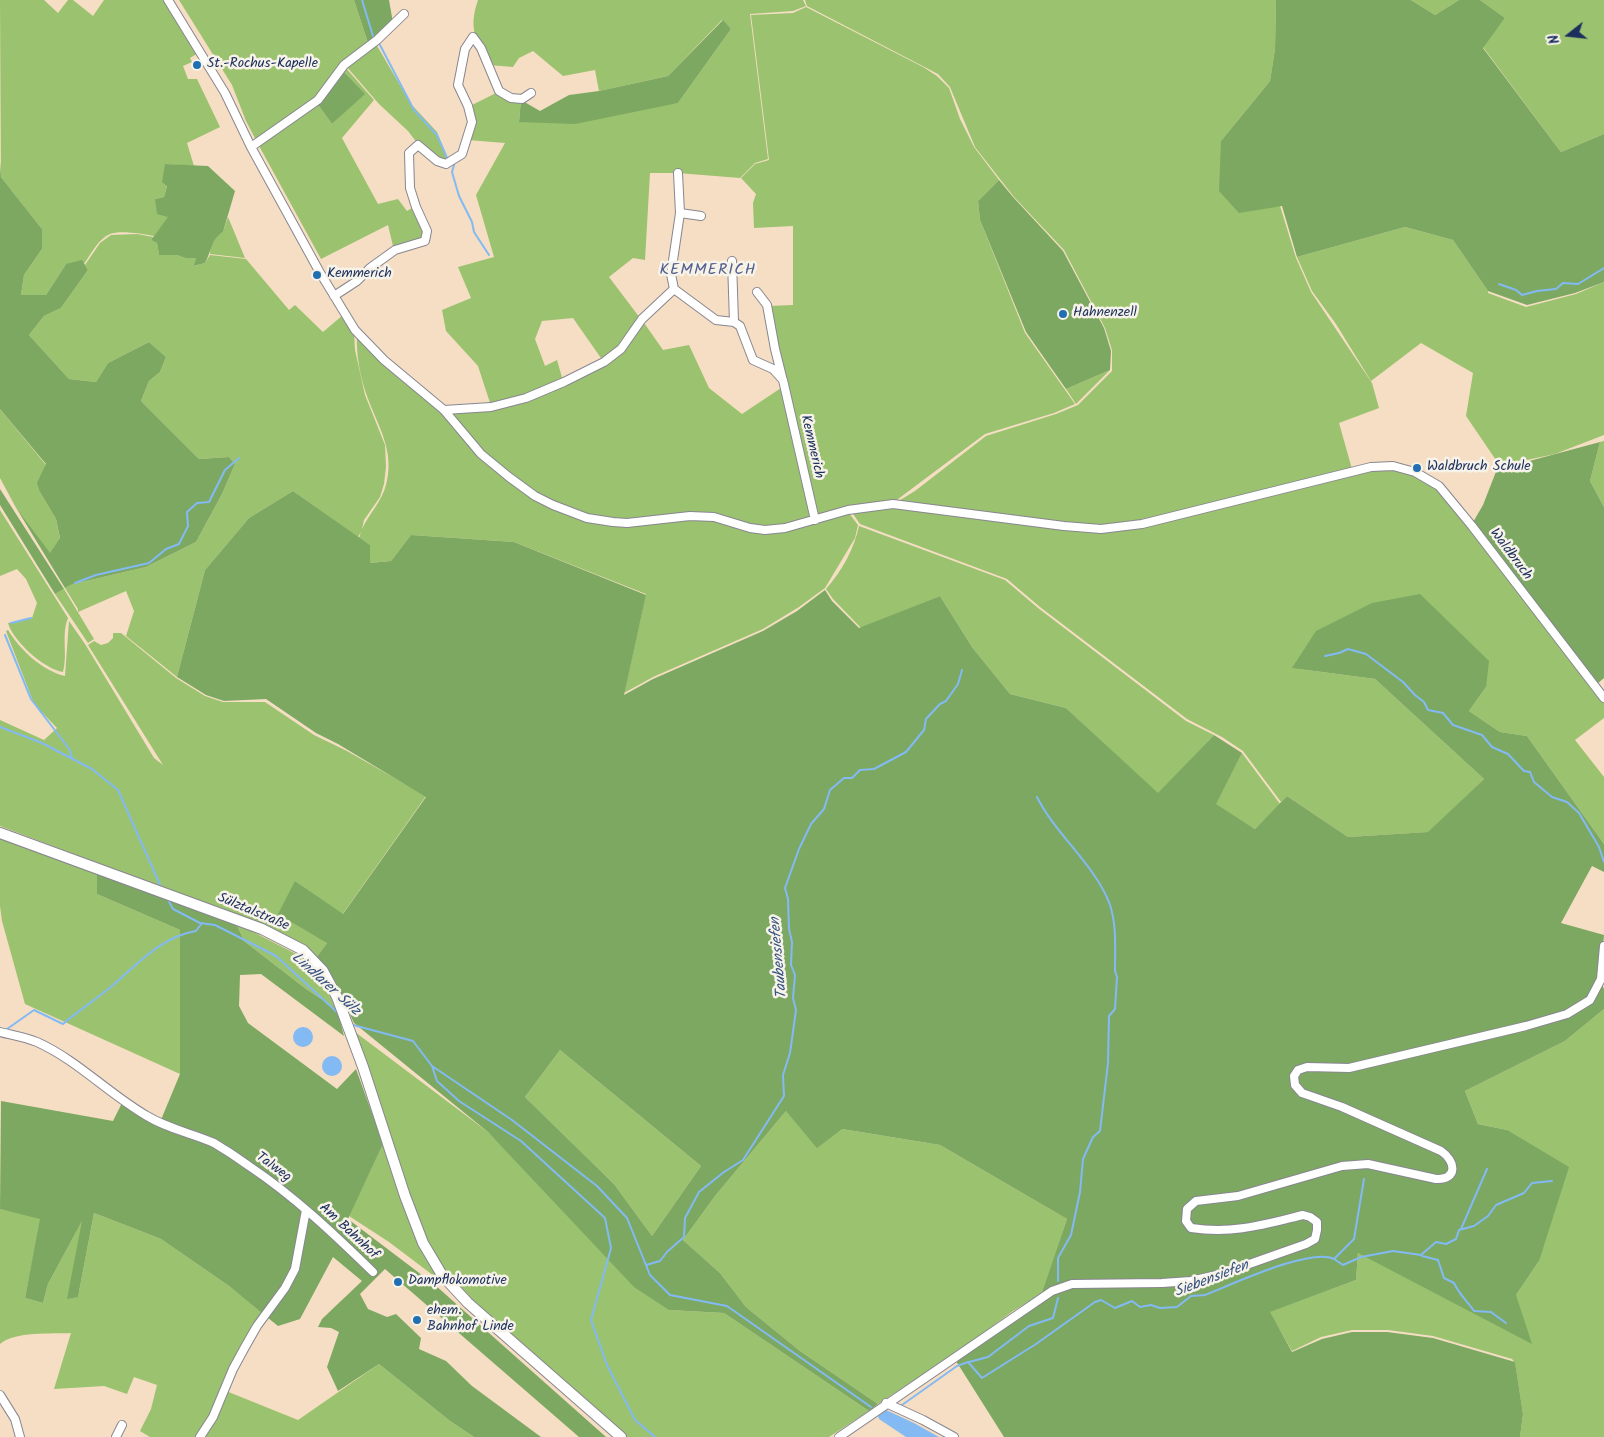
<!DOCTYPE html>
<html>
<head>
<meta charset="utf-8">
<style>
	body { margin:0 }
	#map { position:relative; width:1604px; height:1437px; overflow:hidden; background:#f5dec3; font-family:Kalam,sans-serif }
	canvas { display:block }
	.north { position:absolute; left:1544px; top:10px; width:50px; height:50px; -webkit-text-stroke:4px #f7f3e8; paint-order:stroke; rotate:254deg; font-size:14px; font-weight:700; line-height:20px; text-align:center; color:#1b2f5e }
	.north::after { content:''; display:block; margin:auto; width:18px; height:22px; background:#1b2f5e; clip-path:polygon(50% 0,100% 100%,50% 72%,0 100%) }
</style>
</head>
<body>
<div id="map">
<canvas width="1604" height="1437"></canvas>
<div class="north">N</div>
</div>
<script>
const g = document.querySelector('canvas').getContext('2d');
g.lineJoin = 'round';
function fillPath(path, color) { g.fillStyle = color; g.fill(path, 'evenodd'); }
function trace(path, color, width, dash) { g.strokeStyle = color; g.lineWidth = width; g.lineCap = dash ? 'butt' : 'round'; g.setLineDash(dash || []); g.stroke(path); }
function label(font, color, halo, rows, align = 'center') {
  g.font = font + ' Kalam,sans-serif'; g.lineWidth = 5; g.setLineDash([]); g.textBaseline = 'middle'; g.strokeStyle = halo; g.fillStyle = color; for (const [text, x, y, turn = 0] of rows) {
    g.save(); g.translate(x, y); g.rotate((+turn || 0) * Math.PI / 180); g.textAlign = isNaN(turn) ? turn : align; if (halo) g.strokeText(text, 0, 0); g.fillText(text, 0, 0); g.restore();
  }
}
fillPath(new Path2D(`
	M0,0H44L58,13L68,0H73L93,16L104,0H165L198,53L190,58L192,62L183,66L188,79H197L220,127L187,143L194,166L165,164L167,185L164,197L155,199L169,217L154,236C143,234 120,230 110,234C98,239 91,254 84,264H66L46,295H21L24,275L42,249V229L1,177Z
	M179,0H354L368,43L317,99L257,142L246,121L232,85Z
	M478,0H803L806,6L793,11L750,14L768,159L755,163L740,178L678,173H650L645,260L633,258L609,277L640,318L620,348L603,361L573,318L542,321L535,339L545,366L557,360L563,381L544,390L491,406L478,366L446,331L442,310L471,298L458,267L494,257L476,195L505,143L468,140L473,122L472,105L498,92L521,100L519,122L678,103L731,29L722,20L668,76L599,91L595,70L563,76L533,51L519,58L513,67L489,65C476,40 468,29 478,0Z
	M805,0H1276L1275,49L1270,81L1221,141L1268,207L1280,206L1296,258L1311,292L1372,383L1379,408L1339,423L1352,469L1142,522L1102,527L897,502L915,491L986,436L1056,414L1078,405L1112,371V350L1105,328L1064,250L1014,197L975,147L950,87L938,74L807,6Z
	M1411,0H1459L1435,15Z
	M1480,0H1604V134L1561,152L1483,47L1505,18Z
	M806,7L923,67L937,76L949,88L960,119L974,147L999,180L978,201L980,220L1025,333L1075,404L1054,413L985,434L894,502L817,518L769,306L793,305V226L754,228L753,203L756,194L741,178L755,164L769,160L751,15L793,13Z
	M376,44L411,104L437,132L449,162L446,163L418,144L408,131L379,104L346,66Z
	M345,67L374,100L342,138L378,204L398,199L407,211L412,208L423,228L421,239L393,246L388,225L321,259L258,144L316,102L332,124L364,94L342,70Z
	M228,217L245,258L210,254C210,243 214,237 223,232Z
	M1405,227L1453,240L1488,291V293L1526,307L1576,294L1604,282V435L1555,454L1522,461L1498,463L1466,416L1473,373L1421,343L1371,381L1336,324L1312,291L1297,257Z
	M137,234L153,237L151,240L157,243L159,255H177L185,258L196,257L195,266L205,263L210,255L246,259L289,310L295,305L323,332L343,315L354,330L355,350L365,395L385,445L386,467L384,484L380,497L364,520L362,529C369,514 382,501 386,485C395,450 378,427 367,396C360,377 356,354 357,334C375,355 396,369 416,387C433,402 446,419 462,435L459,425L449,412L491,409L528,399L564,383L604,363L622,350L642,320L663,350L689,345L709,388L742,414L784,386L814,518C798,522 782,528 765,527C744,527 724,516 702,515C677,513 652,520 626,521C600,521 558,508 536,495C528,490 521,484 514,479L511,481L534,497L586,520L627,525L690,518L714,519L750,530L765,532L785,530L848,512L858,525L855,538L825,588L799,607L763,629L653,677L624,693L646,594L514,542L411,535L391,561L370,563V545L359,538L361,532L358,537L293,491L249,518L205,570L177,677L126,636L134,611L126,591L78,612V609L65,588L73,584L146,567L196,542L222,494L235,464L229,457L199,459L141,401L149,381L160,372L166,357L149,342L108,363L96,382L69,379L29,335L44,316L61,308L88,270L85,265L100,243L111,235Z
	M1110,370L1076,404L1066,389Z
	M0,409L46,465L40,492L56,519L60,539L50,554L15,506L0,478Z
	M1604,441V507L1590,481L1600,442Z
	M1391,468L1414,475L1438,488L1604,701V718L1575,740L1604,777V844L1527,736L1500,732L1469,711L1486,687L1292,668L1375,679L1484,779L1429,832L1348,837L1287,796L1281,802L1243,751L1222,737L1187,719L1040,607L1007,579L860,524L851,511L893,507L1102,530L1370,469Z
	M0,510L68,618C61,635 68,654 63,672C44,669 13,641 8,623L32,618L37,603L26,579L17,569L0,576Z
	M859,526L1005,580L1038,608L1186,721L1214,735L1158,794L1066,708L1010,694L972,647L940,596L861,628L833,599L826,589C842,571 854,549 859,526Z
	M64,589L94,639L88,643L55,594Z
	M69,621L85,644L154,758L163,765L88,645L94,641L101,645L108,643L113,638V633H121L176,678L205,696L223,702H265L314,735L347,751L426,796L342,915L295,881L327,943L316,958L224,911L0,826V720L44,740L57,728L34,704L6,631L8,630C20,650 43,671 65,676Z
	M1242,753L1280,804L1255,829L1215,804Z
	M0,838L97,873V894L180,930V1074L25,1004L2,921L0,906Z
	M236,923L298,955L317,974L337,1009L306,989L244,941Z
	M1604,1009V1437H1520L1523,1414L1515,1363L1512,1359L1433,1336L1388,1330H1352L1321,1337L1292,1351L1269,1312L1356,1280L1358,1253L1516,1295L1539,1261L1507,1130L1478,1124L1465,1091L1565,1041Z
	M355,1032L488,1132L669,1310L724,1313L869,1411L829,1437H625L469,1301L443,1273L426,1242Z
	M560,1050L701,1166L652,1236L614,1184L525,1097Z
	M786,1111L842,1129L940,1145L1067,1219L1043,1293L1013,1311L953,1355L878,1404L800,1351L746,1307L720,1273L683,1240L715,1196Z
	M383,1144L418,1243L442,1282L389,1242L349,1216Z
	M0,1209L41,1218L25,1298L43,1303L48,1284L83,1219L78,1297L94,1213L161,1239L229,1286L263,1313L210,1417L197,1437H150L140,1431L151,1409L157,1385L134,1377L127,1394L104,1386L54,1389L71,1333C51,1334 15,1331 0,1344Z
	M379,1364L450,1421L474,1437H202L226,1391L298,1420Z`), '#9bc26e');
fillPath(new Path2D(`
	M354,0H389L393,23L368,43Z
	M1276,0H1411L1435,15L1459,0H1480L1505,18L1483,48L1561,152L1604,134V282L1575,293L1527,305L1488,291L1453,240L1405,227L1297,257L1282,206L1239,213L1219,191L1221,141L1270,81L1275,49Z
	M723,20L731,29L678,103L575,124L519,122L521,100L540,111L569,95L599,91L668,76Z
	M342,70L365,94L332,124L316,102Z
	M0,161L1,177L42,229V249L24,275L21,295H46L66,264L82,260L88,270L61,308L44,316L29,335L69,379L96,382L108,363L149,342L166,357L160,372L149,381L141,401L199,459L229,457L235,464L222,494L196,542L146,567L73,584L65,588L15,506L50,553L60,538L56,519L40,492L37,483L46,464L0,409Z
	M165,164L208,166L235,191L223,232C210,240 212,251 205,263L194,266L196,258H185L177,255H159L157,243L151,240L168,217L157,214L155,199L164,197L167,186L162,182Z
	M999,180L1013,197L1063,251L1104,328L1111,351L1110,370L1066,389L1026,332L980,220L978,201Z
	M1600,442L1590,481L1604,507V678L1597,684L1472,524L1483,505L1499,464L1522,463Z
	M0,489L64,589L55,594L0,505Z
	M293,491L370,545V563L391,561L411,535L514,542L646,595L624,695L653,679L763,631L797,611L825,590L832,601L859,628L940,596L972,647L1010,694L1066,708L1158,793L1214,735L1242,753L1216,804L1255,829L1287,796L1348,837L1428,832L1484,779L1375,679L1292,668L1316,631L1372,603L1420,594L1489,661L1486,687L1469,711L1500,732L1527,736L1604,844V872L1592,866L1561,923L1604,935L1600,980L1604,989V1009L1565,1041L1465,1091L1478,1124L1507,1130L1569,1167L1539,1261L1516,1295L1532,1344L1358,1253L1356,1280L1270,1312L1292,1352L1322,1339L1352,1332H1387L1433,1338L1515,1362L1523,1414L1520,1437H1004L956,1361L1041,1303L1043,1290L1067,1219L940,1145L842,1129L817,1148L786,1111L715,1196L683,1240L720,1273L746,1307L800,1351L878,1404L869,1411L724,1313L669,1310L634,1287L488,1132L354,1023L341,995L316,958L327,943L278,914L295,881L343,914L426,797L338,744L316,733L266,699L224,701L206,695L177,677L205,570L249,518ZM560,1050L701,1166L652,1236L614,1184L525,1097Z
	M97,873L199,911L236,923L244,941L306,989L337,1009L344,1036L261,974L240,975L239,1006L248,1023L337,1089L356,1069L383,1144L348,1219L435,1285L606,1437H579L385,1269L360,1294L368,1309L387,1317L396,1314L421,1338L419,1349L446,1361L472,1386L541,1437H474L450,1421L379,1364L338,1391L327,1367L339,1332L331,1328L318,1327L322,1319L362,1281L333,1257L300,1319L278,1326L229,1286L161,1239L94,1213L78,1297L67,1299L82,1221L48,1284L43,1303L25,1298L40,1219L0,1209L1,1101L113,1121L122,1103L158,1127L180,1074V930L97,894Z`), '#7ca861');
fillPath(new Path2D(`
	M293 1037a10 10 0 1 1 20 0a10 10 0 1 1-20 0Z
	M322 1066a10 10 0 1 1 20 0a10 10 0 1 1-20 0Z
	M886,1410L914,1423L939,1437H906L879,1419L878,1416Z`), '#83baf3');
trace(new Path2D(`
	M362,0L373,36
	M380,45L414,110L437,135L448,160
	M454,165L452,172L459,196L472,222L474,232L489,255
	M1499,284L1516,290L1522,295L1537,291L1556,289L1563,283L1578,284L1604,268
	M75,583L96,575L149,563L166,549L179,544L188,526L187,512L197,503L209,502L225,470L239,458
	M11,623L31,618
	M5,635L31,699L70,750L72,759
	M1325,656L1339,653L1348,649L1366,654L1403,682L1415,695L1424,702L1428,710L1443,713L1453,725L1482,735L1492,747L1508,754L1524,771L1530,772L1534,782L1552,797L1567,802L1579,813L1599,847L1604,862
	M0,727L42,743L92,769L118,790L161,887
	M1037,797C1056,835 1093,863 1109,902C1117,923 1115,949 1115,971L1117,977L1115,1009L1109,1016L1108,1063L1100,1131L1093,1137L1083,1159L1080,1192L1071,1235L1058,1258V1281
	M167,898L173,909L200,923L215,925L276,956L339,1014
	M353,1025L413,1041L432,1066L437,1081L459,1101L521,1141L605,1218L611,1248L591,1320L607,1365L635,1420L655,1437
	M7,1029L34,1010L63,1024C77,1012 92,1002 107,990C134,968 159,937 196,931L202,923
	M432,1066L512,1120L597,1186L627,1218L650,1275L670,1295L727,1306L871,1407
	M1461,1229L1487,1169
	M1422,1256L1438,1260L1444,1278L1454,1283C1459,1294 1467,1301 1474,1311L1491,1312L1506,1323
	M1334,1259L1343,1265L1361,1257L1393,1251L1421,1255L1436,1242L1446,1244L1456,1239L1459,1230L1474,1226L1488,1216L1496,1205L1524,1193L1532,1183L1552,1181
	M646,1265L660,1261L667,1252L684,1237L685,1218L699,1192L724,1172L743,1160L784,1096L783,1075L790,1053L796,1010L793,998L795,975L791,965L792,942L789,929L788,899L785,888L799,849L811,824L824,809L830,790L844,778H852L860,770L874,769L906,752L924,730L926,719L940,704L946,701L958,684L962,670
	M969,1362L988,1357L1029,1326L1053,1318L1058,1298
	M902,1405L957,1366L968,1362L982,1378L1036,1344L1095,1302L1101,1300L1115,1308L1132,1301L1140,1307L1151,1305L1160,1308L1177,1307L1191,1296L1205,1295C1231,1285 1311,1247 1334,1259L1354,1239L1364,1179`), '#83baf3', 2);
const minor = new Path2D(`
	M168,0L225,93L251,147L319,271L355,330L384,360L444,410L481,454L509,477L535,496L553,505L587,518L613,522L627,523L690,516L714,517L750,528L765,530L785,528L848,510L893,504L1064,526L1101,529L1142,524L1371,467L1393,466L1415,472L1439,486L1472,526L1604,698
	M251,147L318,100L344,65L377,40L404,14
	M680,213L701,216
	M732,261L734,322
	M674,289L671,274L680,213L678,173
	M757,292L767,305L775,349L782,377
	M334,296L357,281L370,268L395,250L425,241L427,231L416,207L410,188L409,153L418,145L437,161L446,164L462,154L472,122L468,106L458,85L465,49L473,37L481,48L499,91L511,98L522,99L531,93
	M444,410L491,407L526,398L564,382L604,362L621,349L642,319L674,289L716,320L734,322L740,326L753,360L773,369L783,380L815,520
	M0,1032C12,1035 25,1037 37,1042C77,1060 109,1094 147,1116C168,1129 192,1133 214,1143C226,1150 238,1158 249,1166C294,1196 334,1234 373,1272
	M0,1395L15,1419L20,1437
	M886,1403L923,1420L954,1437
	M116,1437L122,1425
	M200,1437L213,1417L233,1369L245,1347L257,1326L285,1288L295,1269L306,1210
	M839,1437L1052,1291L1072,1284L1162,1283L1191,1281L1221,1274L1306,1244L1315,1239L1317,1230V1222L1310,1217L1303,1215C1262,1225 1234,1234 1191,1228L1186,1221L1187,1209L1196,1201L1238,1196L1342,1166L1368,1164L1436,1179C1458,1180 1456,1161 1441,1151L1342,1107L1302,1093L1295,1085L1294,1076L1298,1070L1307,1067L1349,1068L1526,1026L1567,1014L1590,1000L1601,979L1604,946`);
const major = new Path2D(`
	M0,833L262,929L303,950L323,971L337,997L363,1067L405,1196L423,1243L442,1275L468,1303L621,1437`);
trace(minor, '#888690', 10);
trace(major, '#888690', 12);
trace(minor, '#fff', 8);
trace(major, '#fff', 10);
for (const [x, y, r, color] of [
	[197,65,5,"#1f6fb2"],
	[317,275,5,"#1f6fb2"],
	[1063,314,5,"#1f6fb2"],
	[1417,468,5,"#1f6fb2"],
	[398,1282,5,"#1f6fb2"],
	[417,1320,5,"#1f6fb2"]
]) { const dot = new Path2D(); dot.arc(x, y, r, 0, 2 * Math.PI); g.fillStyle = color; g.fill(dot); trace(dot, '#f7f3e8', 2); }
label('14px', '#1b2f5e', '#f7f3e8', [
	["St.-Rochus-Kapelle",207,65],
	["Kemmerich",327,275],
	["Hahnenzell",1073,314],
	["Waldbruch Schule",1427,468],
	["Dampflokomotive",408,1282],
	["ehem.",427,1312],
	["Bahnhof Linde",427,1328]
], 'left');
label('14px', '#1b2f5e', '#f7f3e8', [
	["Kemmerich",811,447,77],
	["Waldbruch",1510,555,53],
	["Sülztalstraße",253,913,23],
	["Talweg",273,1168,36],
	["Am Bahnhof",348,1232,43]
]);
label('italic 15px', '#355283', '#f7f3e8', [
	["Taubensiefen",780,958,-95],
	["Lindlarer Sülz",325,985,42],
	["Siebensiefen",1212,1280,-21]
]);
g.letterSpacing = '1px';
label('16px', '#556090', '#f7f3e8', [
	["KEMMERICH",708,271]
]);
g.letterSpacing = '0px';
</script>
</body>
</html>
